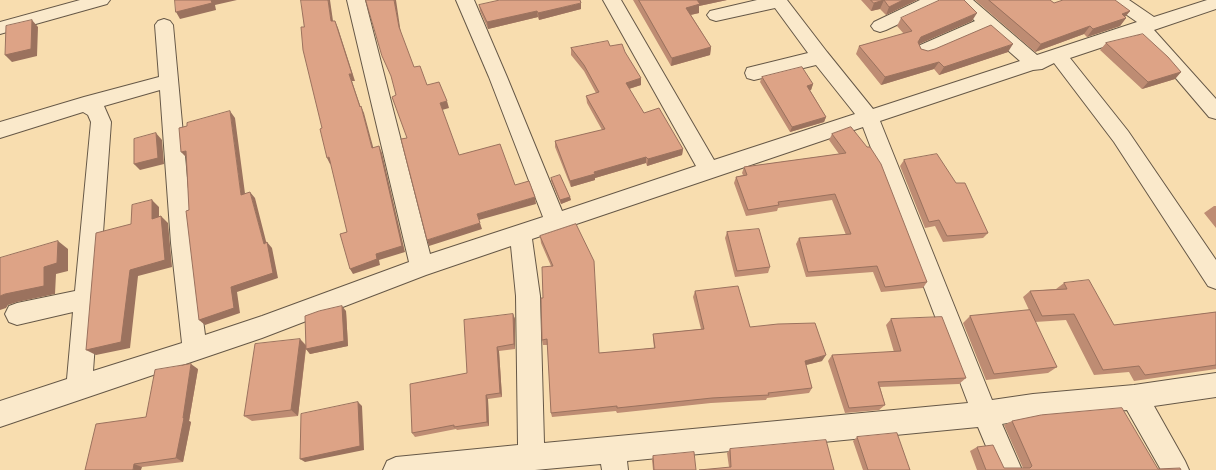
<!DOCTYPE html>
<html>
<head>
<meta charset="utf-8">
<style>
	body { margin:0 }
	canvas { display:block; background:#f8ddaf }
</style>
</head>
<body>
<canvas width="1216" height="470"></canvas>
<script>
const g = document.querySelector('canvas').getContext('2d');
g.lineJoin = 'round';
function trace(path, color, width, dash) { g.strokeStyle = color; g.lineWidth = width; g.lineCap = dash ? 'butt' : 'round'; g.setLineDash(dash || []); g.stroke(path); }
function fillPath(path, color) { g.fillStyle = color; g.fill(path, 'evenodd'); }
const minor = new Path2D(`
	M80,0H110L107,4L0,34V22Z
	M347,0H365L430,254L543,217L489,77L456,0H474L507,77L562,211L696,166L603,0H621L714,160L855,114L816,65L754,80L747,78L745,73L747,68L808,53L775,8L716,21L710,19L707,15L710,11L757,0H787L827,52L873,109L1020,61L986,31L930,56L924,57L918,56L915,51L918,46L975,21L953,0H973L1037,55L1137,22L1111,4L1108,0H1129L1154,17L1207,0H1216V9L1154,30L1216,99V119L1209,117L1139,35L1070,58L1128,131L1216,260V289L1208,286L1114,142L1054,63L1042,69L1033,70L880,121L992,400L1033,394L1134,385L1216,373V397L1154,406L1185,461L1189,470H1161L1127,410L1033,418L1002,424L1022,470H996L978,427L627,461L628,470H602L601,464L535,470H383L387,461L396,457L518,445L516,296L511,246L426,275L262,338L0,427V401L67,379L73,312L17,325L9,322L5,314L9,306L17,303L75,291L91,122L88,115L83,112L0,138V122L84,97L159,77L155,25L158,21L164,19L170,21L173,25L193,243L205,335L262,316L409,262ZM160,90L171,243L182,343L93,371L111,122L104,106ZM863,127L968,403L544,443L540,296L532,239Z
	M920,0H944L941,4L886,30L880,32L874,30L871,26L874,22Z`);
trace(minor, '#665847', 2);
fillPath(minor, '#fae9cb');
fillPath(new Path2D(`
	M633,0H727L699,6V13L691,15L711,47L710,55L671,66Z
	M861,0H917L886,15L880,9L871,11Z
	M975,0H1050L1054,3L1130,11L1125,17L1126,18L1120,26L1087,37L1084,34L1035,52Z
	M479,5L581,9L539,20L538,17L488,29L480,11Z
	M901,18L972,21L919,44L921,49L928,51L1008,52L939,75L934,69L881,85L856,54L859,46L904,34L897,26Z
	M1106,43L1181,72L1175,79L1142,89L1100,50Z
	M610,46L625,52L641,85L629,89L644,113L683,149L682,155L647,166L646,163L595,178V180L571,187L555,147V141L602,130L587,103L586,96L596,93L584,71L571,55V48Z
	M762,77L813,84L811,90H810L826,117L824,122L790,132L760,82Z
	M851,127L927,282L923,288L881,292L873,272L806,277L796,244L799,238L846,235L832,200L778,208L777,211L746,216L734,183L736,177L743,175L742,173L744,167L839,154L829,140L832,134Z
	M904,160L988,233L983,238L943,242L935,226L925,228L900,166Z
	M551,178L570,197L571,200L561,204L551,181Z
	M1214,206H1216V228L1204,213Z
	M727,232L770,267L768,273L735,277L725,238Z
	M540,236L599,353L654,348L653,339V334L701,329L693,297L695,291L750,327L822,361L806,365L812,388L809,393L767,398L766,400L711,403L617,413L616,411L552,417L551,413L548,345H543L542,340L543,298L551,266L541,243Z
	M1064,283L1114,325L1216,312V369L1134,381L1129,372L1094,375L1066,320L1035,322L1057,367L1048,373L986,380L963,323L970,316L1029,310L1023,297L1030,291L1056,289Z
	M346,311L348,346L310,354L306,349L298,416L252,421L244,416L300,339L306,345Z
	M513,314L515,319V349L499,351L502,397L488,399L489,426L457,430L456,429L415,437L412,433L467,373Z
	M891,319L966,378L959,384L880,387L885,405L879,410L845,413L828,361L832,355L894,352L886,325Z
	M198,369L189,421L191,422L183,462L142,467L85,470L146,417Z
	M1012,421L1158,469L1181,470H977L970,451L977,447L1004,468H1023L1004,425Z
	M857,437L910,470H863L853,441Z
	M730,449L834,470L729,467L727,453Z
	M653,456L696,470H653L652,460Z`), '#be8c73');
fillPath(new Path2D(`
	M211,0H237L215,5L216,10L180,19L176,12Z
	M328,0H330L334,28L331,21Z
	M394,0H396L401,34L399,27Z
	M696,0H727L699,6V13L685,16L686,8Z
	M884,0L880,9L871,11L874,3Z
	M903,0H917L886,15L889,7Z
	M581,3V9L539,20L538,13Z
	M537,11L538,17L488,29L487,22Z
	M1130,11L1123,19L1126,18L1120,26L1087,37L1093,29L1122,14Z
	M977,13L972,21L917,45L918,42L921,37Z
	M32,20L38,27L37,56L12,62L5,55Z
	M335,21L338,28L355,81H352L363,114L360,107L349,74Z
	M1090,26L1084,34L1035,52L1041,44Z
	M1013,44L1008,52L939,75L944,67Z
	M711,47L710,55L671,66L672,58Z
	M939,62L934,69L881,85L885,77Z
	M1181,72L1175,79L1142,89L1148,82Z
	M641,78V85L625,90L626,83Z
	M813,84L811,90L805,91L807,86Z
	M447,101L449,108L442,110L440,103Z
	M361,106L364,113L375,154L372,148Z
	M230,111L235,118L246,201L241,195Z
	M826,117L824,122L790,132L792,127Z
	M156,133L162,140L164,164L140,170L134,164Z
	M379,146L382,153L405,252L379,260L380,265L353,274L350,269L376,254Z
	M683,149L682,155L647,166L648,159Z
	M186,151L187,158L181,152Z
	M329,157L333,164H330L327,158Z
	M646,157V163L595,178V180L571,187L570,181L594,172Z
	M250,192L255,198L268,249L264,244Z
	M535,197L536,204L479,220L477,214Z
	M570,197L571,200L561,204L560,200Z
	M152,200L159,207V226L152,219Z
	M161,216L168,223L172,267L138,276L130,348L96,355L86,350L130,270Z
	M480,223L482,229L429,246L427,240Z
	M58,241L68,249V271L56,274L55,294L17,302L8,305L6,308L0,310V296L5,294L44,267Z
	M267,242L272,248L278,278L237,292L240,313L205,325L199,320L231,287Z
	M342,306L346,311L348,346L310,354L306,349Z
	M513,314L515,319V349L514,344Z
	M300,339L306,346L298,416L291,410Z
	M497,347L499,351L502,397L500,393Z
	M826,355L822,361L802,366L805,361Z
	M191,364L198,369L189,421L191,422L183,462L176,458Z
	M486,395L488,399L489,426L487,422Z
	M358,402L362,406L364,450L305,462L300,459Z
	M134,464L142,467L141,470H133Z`), '#9b725e');
const building = new Path2D(`
	M175,0H211L212,3L176,12Z
	M301,0H328L331,21H335L352,74H349L360,107L361,106L372,148L379,146L402,246L376,254L377,259L350,269L340,234L347,232L329,157L327,158L320,129L322,128L303,50L301,27H304Z
	M366,0H394L399,27L414,67L420,66L427,85L439,82L447,101L440,103L459,155L500,144L515,185L529,181L535,197L477,214L480,223L427,240L401,139L407,138L392,97L396,95L391,76L382,56Z
	M500,0H580L581,3L538,13L537,11L487,22L479,5Z
	M639,0H697L700,4L686,8L711,47L672,58Z
	M871,0H903L889,7L884,0L874,3Z
	M940,0H964L977,13L921,37L918,42L921,49L928,51L935,49L991,25L1013,44L944,67L939,62L885,77L859,46L912,31L901,18Z
	M989,0H1050L1054,3L1063,0H1115L1130,11L1122,14L1126,18L1093,29L1090,26L1041,44Z
	M32,20L31,49L5,55L6,26Z
	M1143,34L1168,57L1181,72L1148,82L1106,43Z
	M608,41L610,46L622,44L625,52L641,78L626,83L644,113L659,108L683,149L648,159L646,157L594,172L595,174L570,181L555,141L605,129L586,96L599,92L584,65L571,48Z
	M802,67L813,84L807,86L826,117L792,127L762,77Z
	M230,111L241,195L250,192L264,244L267,242L273,273L231,287L234,308L199,320L186,211L189,210L186,151L181,152L179,128L187,126V123Z
	M851,127L867,147H870L881,164L927,282L885,287L877,266L808,272L799,238L851,234L835,194L778,202L779,205L748,210L736,177L747,175L744,167L846,153L832,134Z
	M156,133L158,158L134,164V139Z
	M937,154L956,183H965L988,233L947,236L939,220L929,222L904,160Z
	M560,175L570,197L560,200L551,178Z
	M152,200V219L161,216L165,260L130,270L121,342L86,350L96,233L131,224L132,205Z
	M576,224L594,261L599,353L655,348L653,334L704,329L695,291L738,286L750,327L778,324L815,323L826,355L805,361L812,388L768,393L769,395L712,398L617,408V406L551,413L547,339L542,340L541,298H543L542,267L553,266L540,236Z
	M759,229L770,267L737,271L727,232Z
	M58,241L57,263L44,267V286L5,294L0,296V258Z
	M1089,280L1114,325L1216,312V365L1145,375L1139,366L1103,370L1074,314L1042,316L1030,291L1067,289L1064,283Z
	M342,306L344,341L306,349L305,316L319,311Z
	M1030,310L1057,367L994,374L970,316Z
	M513,314L514,344L497,347L500,393L486,395L487,422L454,427V425L412,433L410,384L467,373L464,320Z
	M942,317L966,378L878,382L885,405L849,408L832,355L901,351L891,319Z
	M300,339L291,410L244,416L255,344Z
	M191,364L183,418H184L176,458L134,464L133,470H85L96,424L146,417L155,370Z
	M358,402L360,446L300,459L301,414Z
	M1122,408L1158,469L1180,468L1181,470H986L977,447L993,445L1004,468H1030L1032,466L1012,421L1041,415Z
	M897,433L910,470H868L857,437Z
	M826,440L834,470H699L731,467L730,449Z
	M694,452L696,470H654L653,456Z`);
fillPath(building, '#dda386');
trace(building, '#9b725e', 1);
</script>
</body>
</html>
